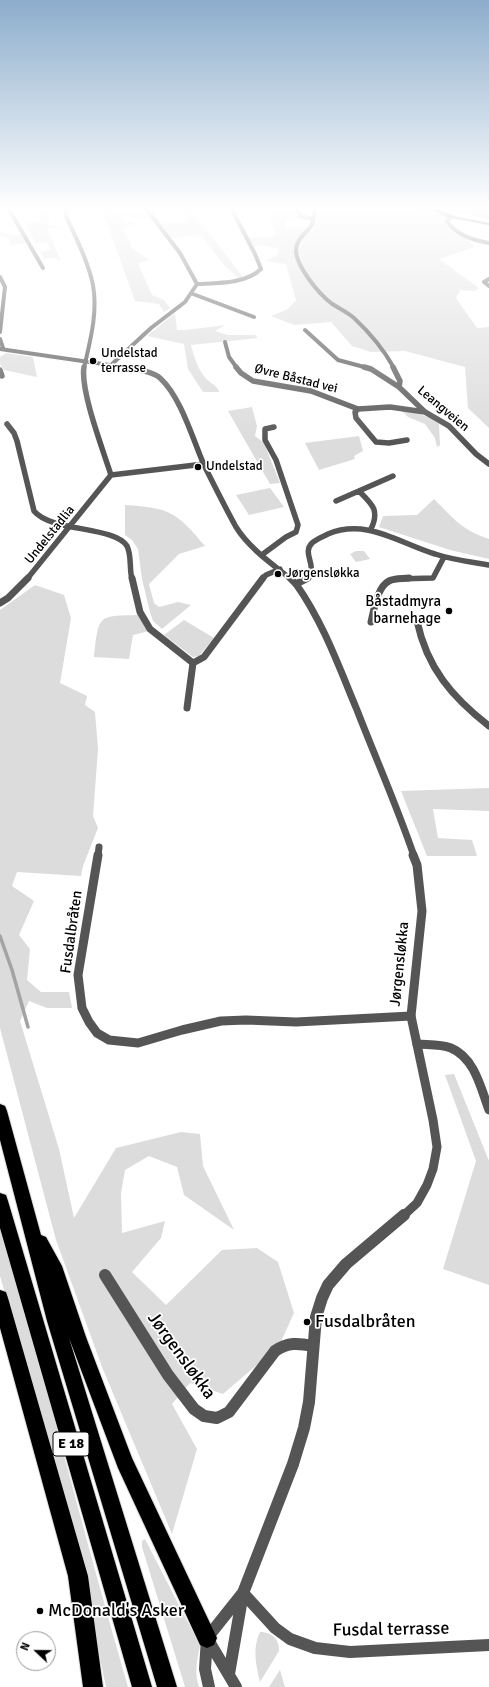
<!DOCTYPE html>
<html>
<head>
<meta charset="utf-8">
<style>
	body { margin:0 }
	#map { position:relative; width:489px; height:1687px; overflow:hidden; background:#fff; font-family:Signika,sans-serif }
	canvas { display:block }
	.north { position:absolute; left:16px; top:1631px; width:40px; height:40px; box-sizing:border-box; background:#fff; border:1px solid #999; border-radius:50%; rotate:292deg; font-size:11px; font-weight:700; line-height:16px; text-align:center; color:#000 }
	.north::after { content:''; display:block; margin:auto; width:14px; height:18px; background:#000; clip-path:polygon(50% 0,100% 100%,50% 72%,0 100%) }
</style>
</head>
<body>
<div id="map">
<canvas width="489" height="1687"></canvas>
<div class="north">N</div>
</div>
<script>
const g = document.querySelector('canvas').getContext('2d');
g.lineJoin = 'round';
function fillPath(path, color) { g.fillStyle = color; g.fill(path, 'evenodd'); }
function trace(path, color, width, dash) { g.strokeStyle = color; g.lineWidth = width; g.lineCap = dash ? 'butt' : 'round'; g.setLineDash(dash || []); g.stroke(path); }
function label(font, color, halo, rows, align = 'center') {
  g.font = font + ' Signika,sans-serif'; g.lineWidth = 3.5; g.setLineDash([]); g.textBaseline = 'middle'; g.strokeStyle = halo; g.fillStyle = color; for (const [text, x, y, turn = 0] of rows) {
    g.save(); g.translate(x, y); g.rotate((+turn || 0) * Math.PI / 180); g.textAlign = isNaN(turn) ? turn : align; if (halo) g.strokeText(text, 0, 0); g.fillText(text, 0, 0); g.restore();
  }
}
fillPath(new Path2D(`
	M39,206H48L49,225L64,228L47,229L61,261L54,258L44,259L41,252L51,250L47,242L35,243L26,223L39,221Z
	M98,206H139L116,207L110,210L113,213H144L150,219L124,216L121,220L135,222L123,230L132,248L149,260L138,263L152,295L164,300L170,308L164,312L159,304L135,301L106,220Z
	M179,206H191L196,216L243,277L238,278L224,265L201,235L171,238L161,223H181L188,220Z
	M264,206H275L278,211L296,210L298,218L285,220L287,228L311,227L317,222V206H417L443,217L440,222L441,226V222L444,217L450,218L451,223L475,247L439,259L479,288L475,291L460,290L456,298L477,328L489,327V428L468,408L465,367L405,351L371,352L352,346L331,322L294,325L271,316L288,309L296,300L286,264L266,261L277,255L280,249L263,245L253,246L248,238L276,236Z
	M0,231L13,235L23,234L28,243L10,245L9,238L0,235Z
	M175,313L177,330H186L225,325L215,331L228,335H255L258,338L191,345C194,356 197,367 204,376C208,383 217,384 219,392H203L188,369L184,344L147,336Z
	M6,353L33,357L37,377L4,370L0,364V357Z
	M252,407L257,426L255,436L264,443L280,483L270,484L228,411Z
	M401,410C415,412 427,415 439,424L440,445L437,447L435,438L425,424L408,417Z
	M359,436L363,451L354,456L355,459L319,470L305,443Z
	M270,488L284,507L249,515L236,495Z
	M434,499C454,519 462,530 489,539V559L450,550L379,527L383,516L417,515Z
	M125,505C171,508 176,512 205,546L179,554L149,584L154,603L159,607L178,602L191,605L162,629L153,621L150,612L142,579L138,549L132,540L125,535Z
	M356,551H364L370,559L356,562L350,554Z
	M35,585L64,595L71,618L60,683L87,696L85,705L95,712L98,749L93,816L98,828L83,866L81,876L17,872L12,886L34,901L19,935L30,949L27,980L41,992H69L72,1008H47L29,1001L20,1021L59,1149L74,1218L116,1148L181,1132L200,1134L203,1166L234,1230L184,1195L177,1167L149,1156L125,1170L121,1193L122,1233L165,1221L161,1238L132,1272L166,1305L222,1250L257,1248L278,1262L294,1313L279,1346L223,1394L190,1383L172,1404L197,1449L172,1534L102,1367L56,1240L0,1028V610Z
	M139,615L149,631L133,635L129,659L94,657C99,614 97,616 139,615Z
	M184,620L214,638L199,656L193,657L164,635Z
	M489,788V811L433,809L438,838L472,840L477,856H427L401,791Z
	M454,1074L489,1161V1285L443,1269L476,1161L445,1075Z
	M0,1221C44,1376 83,1532 128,1687H106L71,1519L0,1276Z
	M145,1539L200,1646C197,1660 194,1673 199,1687H185L142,1547V1541Z
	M260,1632C271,1632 280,1639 279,1651L260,1682C256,1665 252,1648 260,1632Z
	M280,1670L285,1687H269Z`), '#dcdcdc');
fillPath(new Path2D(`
	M440,206H489V219L451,211Z`), '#a3a3a3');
trace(new Path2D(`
	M0,936L12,970L28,1027`), '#a3a3a3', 3.5);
const primary = new Path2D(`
	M423,206H428L457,217L489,223V225L447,217Z`);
const motorway = new Path2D(`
	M0,1104L5,1106L7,1111L41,1235L46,1237L62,1266L86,1337L132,1458L217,1638L214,1645L207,1648L200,1645L118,1468L69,1338L177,1687H157L47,1321L0,1140Z
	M0,1193L6,1195L8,1201L152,1687H132L0,1228Z
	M0,1290L6,1292L8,1298L88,1576L103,1687H83L68,1576L0,1328Z`);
trace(primary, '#dbdbdb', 2);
trace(motorway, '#dbdbdb', 2);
trace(new Path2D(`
	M7,206L43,268
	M71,206L65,211L66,216C76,238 88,261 93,285C98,313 90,341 84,368
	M296,206L300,216L314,219
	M315,206C314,212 315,219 312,224C307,233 296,239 296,250C296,266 318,293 331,303C338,308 347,312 354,318C369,332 384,350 394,368
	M452,217L447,221C456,235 473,240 489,243
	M0,277L5,287L0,332
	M489,279L484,282L489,286
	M197,284C217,283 246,284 261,269L255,254L230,206
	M193,294L254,317
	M305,330L338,360L368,368
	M0,339L3,348
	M225,342L229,357L237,368
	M0,349L130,368
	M111,365L151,328L185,302L197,284L180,253L144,206`), '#555', 4);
trace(new Path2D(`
	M84,367C80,390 103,450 111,475L204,464
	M123,367C134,369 152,371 160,378C181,397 193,440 204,465C214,485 225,507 236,527C249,548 272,564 291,579
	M236,367L241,373L253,381L311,391L358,409L390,407L425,412
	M364,367L371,369L399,387L425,412L449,426L476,454L489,464
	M393,367L400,381L399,387
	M0,370L2,376
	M358,409L355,412L356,418L376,442L389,443L407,440
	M7,424L14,433L17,441L34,511C51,532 115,526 127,546C132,556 129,569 132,579
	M359,491C372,504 380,510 371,529
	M336,501L393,476
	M263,554L286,537L296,532L298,525L276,460L265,440V429L274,427
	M27,579L111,475
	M262,579L266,575L280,569
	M307,579C319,566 301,554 312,543C316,539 322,537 328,534C366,518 399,543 435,554C453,560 471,562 489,565
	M396,579L433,578L444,557`), '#555', 5.5);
trace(new Path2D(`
	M132,578L140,612L150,629L193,663
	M290,578L296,584L308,578
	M0,603L8,598L28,578
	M417,621C427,668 452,697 489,726
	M371,622C374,610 377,587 389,581C395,578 403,579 409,578
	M193,663L204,657L263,578
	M187,708L193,663
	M98,856L99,847`), '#555', 7);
trace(new Path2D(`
	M98,855L78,975L82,1008L89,1022L97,1033L109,1040L138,1043L182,1030L221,1021L246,1020L296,1022L411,1016
	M417,1044C428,1045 440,1044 451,1048C475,1058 481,1089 489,1110`), '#555', 9);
trace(new Path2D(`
	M105,1275L168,1375L194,1409L204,1416L217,1418L229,1412L275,1351C288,1342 298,1343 313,1346
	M243,1593L275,1628L290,1639L315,1648L350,1652L489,1645`), '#555', 12);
trace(new Path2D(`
	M296,584C323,622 339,667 357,710C376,759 397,806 414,856`), '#555', 7);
trace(new Path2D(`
	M403,1216L417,1203L427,1185L433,1169L437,1147L433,1120L411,1016L422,911L417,865L413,855`), '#555', 9);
trace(new Path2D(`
	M207,1638L236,1687
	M207,1638L242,1594
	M207,1638L205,1669L209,1687
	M229,1674L243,1593L293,1464L304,1428L309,1402L316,1317L322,1298L328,1285L346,1264L404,1215`), '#555', 12);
fillPath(primary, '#000');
fillPath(motorway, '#000');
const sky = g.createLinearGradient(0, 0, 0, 442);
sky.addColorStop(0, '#8cadcc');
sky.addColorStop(0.47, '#fff');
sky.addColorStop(1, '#ffffff00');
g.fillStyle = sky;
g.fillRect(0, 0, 489, 442);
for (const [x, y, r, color] of [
	[93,361,4,"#000"],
	[198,467,4,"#000"],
	[278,574,4,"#000"],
	[449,611,4,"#000"],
	[307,1322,4,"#000"],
	[40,1611,4,"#000"]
]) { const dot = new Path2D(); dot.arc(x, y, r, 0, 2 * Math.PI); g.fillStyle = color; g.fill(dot); trace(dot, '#fff', 1.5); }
label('13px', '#000', '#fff', [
	["Undelstad",101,354],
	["terrasse",101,369],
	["Undelstad",206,467],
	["Jørgensløkka",286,574]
], 'left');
label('13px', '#000', '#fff', [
	["Øvre Båstad vei",296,379,14],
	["Leangveien",443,409,40],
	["Undelstadlia",50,535,-51]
]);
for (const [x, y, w] of [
	[71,1444,36]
]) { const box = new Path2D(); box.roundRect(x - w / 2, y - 12, w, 24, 3); g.fillStyle = '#fff'; g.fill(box); trace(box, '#000', 1); }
label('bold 14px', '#000', null, [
	["E 18",71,1444]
]);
label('15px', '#000', '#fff', [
	["Båstadmyra",441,602],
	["barnehage",441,619]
], 'right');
label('15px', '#000', '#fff', [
	["Fusdalbråten",72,932,-82],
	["Jørgensløkka",400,964,-84]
]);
label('18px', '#000', '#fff', [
	["Fusdalbråten",315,1322],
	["McDonald's Asker",48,1611]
], 'left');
label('18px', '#000', '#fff', [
	["Jørgensløkka",181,1356,54],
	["Fusdal terrasse",391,1630,-1]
]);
</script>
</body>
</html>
